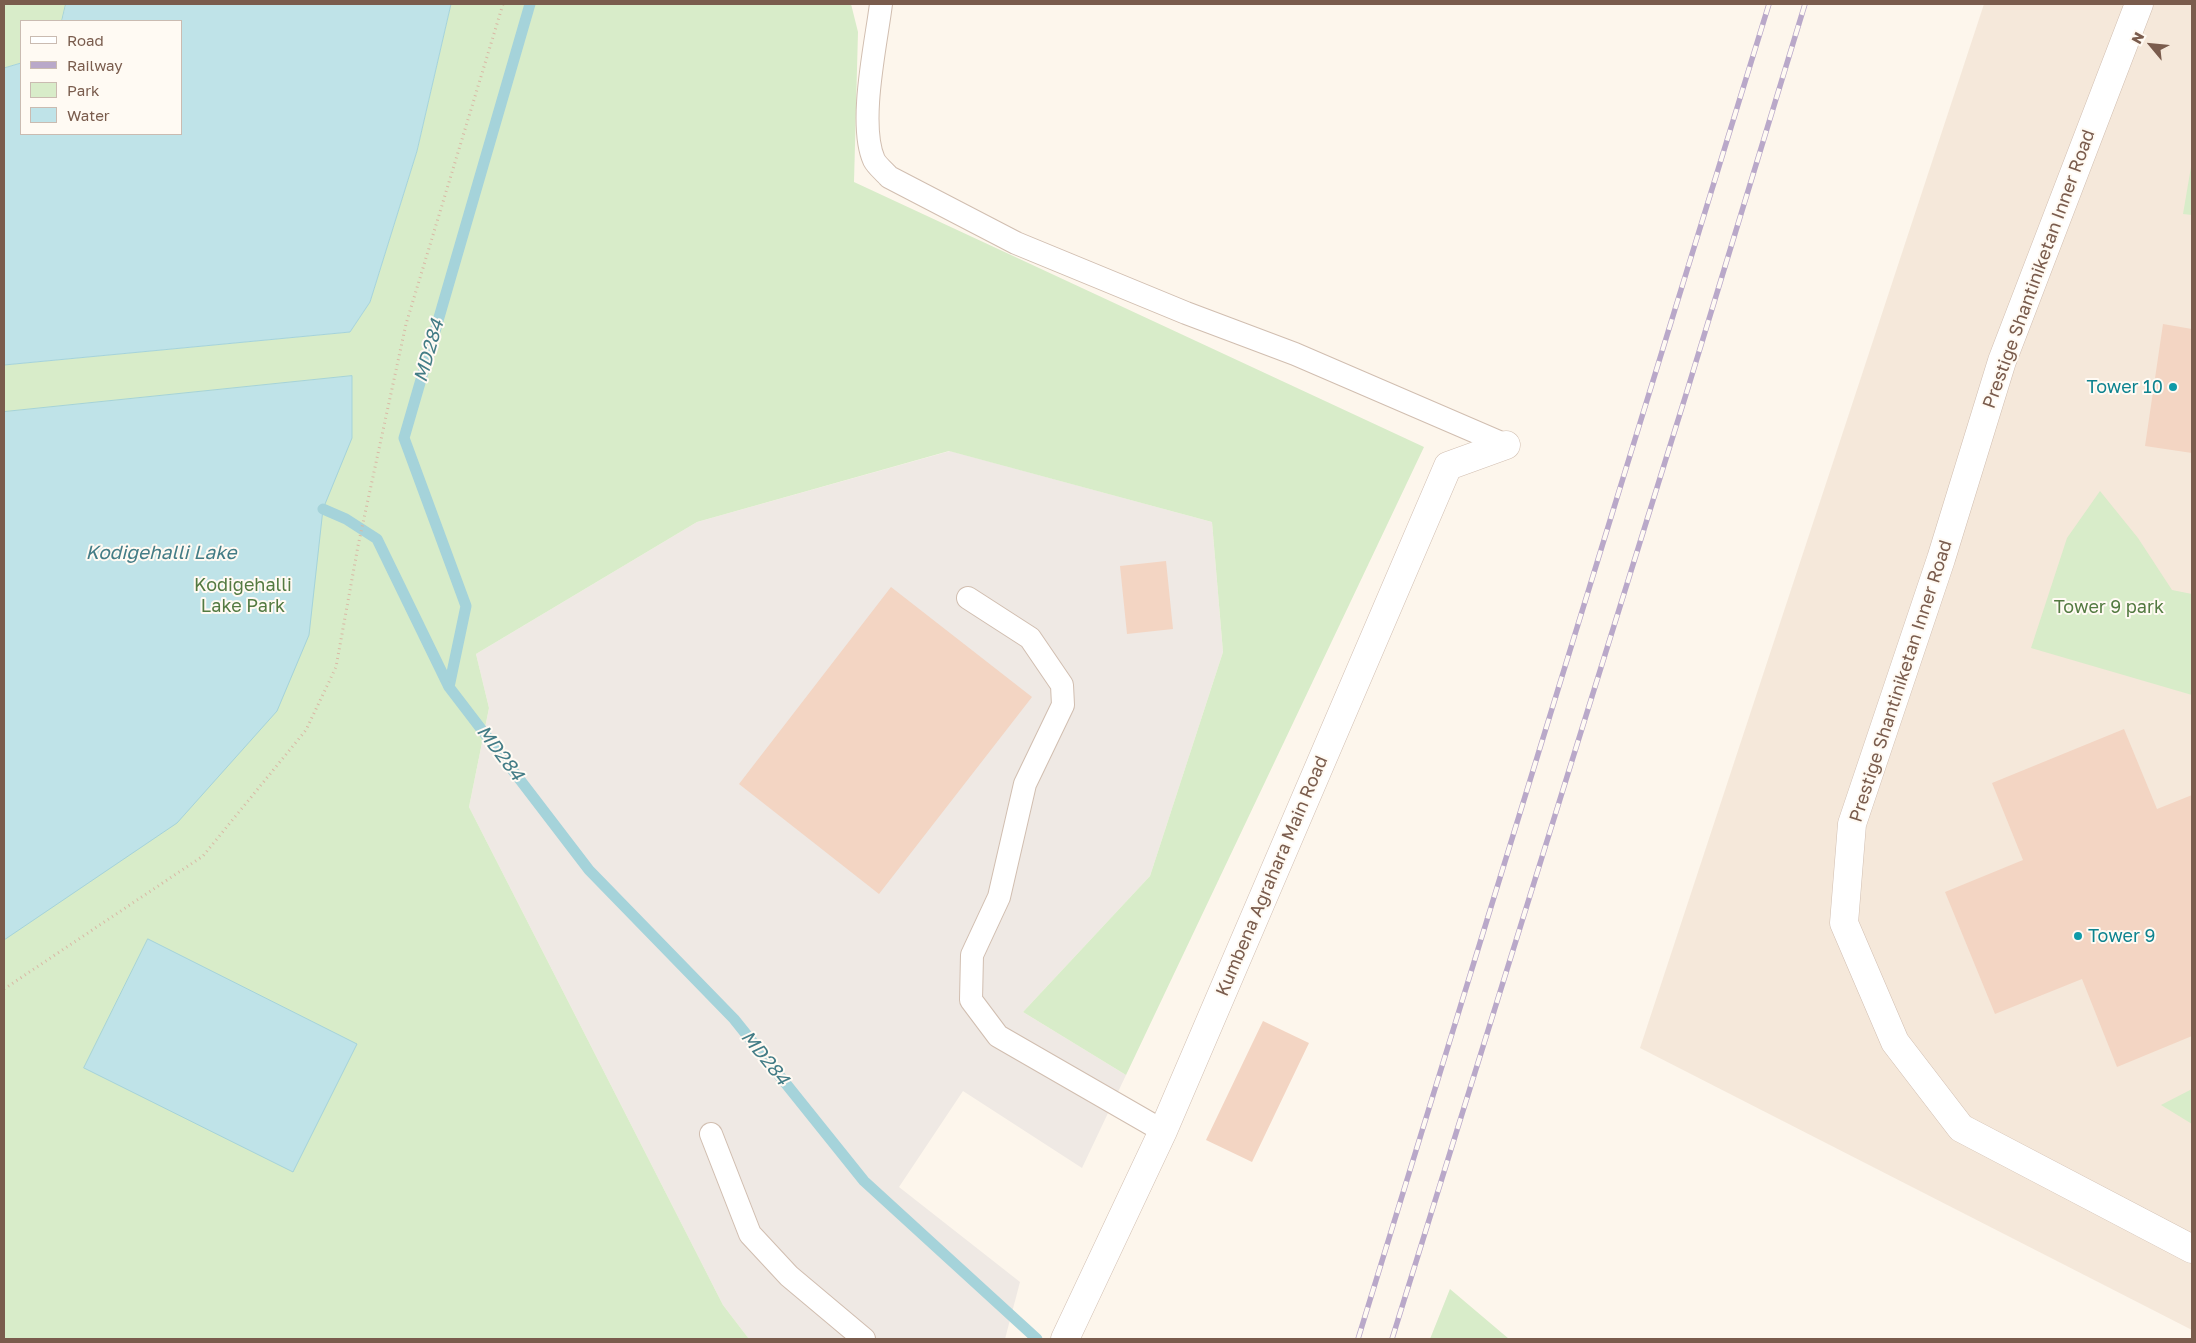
<!DOCTYPE html>
<html>
<head>
<meta charset="utf-8">
<style>
	body { margin:0 }
	#map { position:relative; width:2196px; height:1343px; overflow:hidden; background:#fdf6ec; font-family:"Golos Text",sans-serif }
	canvas { display:block }
	.frame { position:absolute; inset:0; border:5px solid #7a5c4d; pointer-events:none }
	.legend { position:absolute; left:20px; top:20px; width:162px; height:115px; box-sizing:border-box; background:#fffaf3; border:1px solid #cabbb1; margin:0; padding:6px 9px; list-style:none; font-size:15px; color:#7a5c4d }
	.legend li { display:flex; align-items:center; gap:10px; height:25px }
	.legend b { width:25px; border:1px solid #cabbb1 }
	.north { position:absolute; left:2126px; top:20px; width:50px; height:50px; -webkit-text-stroke:4px #fffaf3; paint-order:stroke; rotate:298deg; font-size:14px; font-weight:700; line-height:20px; text-align:center; color:#7a5c4d }
	.north::after { content:''; display:block; margin:auto; width:18px; height:22px; background:#7a5c4d; clip-path:polygon(50% 0,100% 100%,50% 72%,0 100%) }
</style>
</head>
<body>
<div id="map">
<canvas width="2196" height="1343"></canvas>
<div class="frame"></div>
<ul class="legend">
<li><b style="height:6px;background:#fff"></b>Road</li>
<li><b style="height:6px;background:#b9a8c9"></b>Railway</li>
<li><b style="height:14px;background:#d8ecc9"></b>Park</li>
<li><b style="height:14px;background:#bfe3e8"></b>Water</li>
</ul>
<div class="north">N</div>
</div>
<script>
const g = document.querySelector('canvas').getContext('2d');
g.lineJoin = 'round';
function fillPath(path, color) { g.fillStyle = color; g.fill(path, 'evenodd'); }
function trace(path, color, width, dash) { g.strokeStyle = color; g.lineWidth = width; g.lineCap = dash ? 'butt' : 'round'; g.setLineDash(dash || []); g.stroke(path); }
function label(font, color, halo, rows, align = 'center') {
  g.font = font + ' "Golos Text",sans-serif'; g.lineWidth = 4; g.setLineDash([]); g.textBaseline = 'middle'; g.strokeStyle = halo; g.fillStyle = color; for (const [text, x, y, turn = 0] of rows) {
    g.save(); g.translate(x, y); g.rotate((+turn || 0) * Math.PI / 180); g.textAlign = isNaN(turn) ? turn : align; if (halo) g.strokeText(text, 0, 0); g.fillText(text, 0, 0); g.restore();
  }
}
fillPath(new Path2D(`
	M1984,4H2192V1330L1640,1048Z`), '#f5e8da');
fillPath(new Path2D(`
	M950,451L1212,522L1223,652L1150,876L1023,1012L1126,1075L1082,1168L963,1091L899,1187L1020,1282L1005,1339H749L723,1305L469,807L489,708L476,654L697,522Z`), '#efe9e4');
fillPath(new Path2D(`
	M4,4H66L62,21H21V63L4,68Z
	M451,4H851L858,32L854,182L1424,447L1126,1075L1023,1012L1150,876L1223,652L1212,522L949,451L697,522L476,654L489,708L469,807L723,1305L749,1339H4V365L350,332L370,302L417,151Z
	M2192,161V215L2183,214Z
	M2100,491L2138,538L2172,590L2192,594V695L2031,648L2067,538Z
	M2192,1089V1124L2161,1105Z
	M1450,1289L1509,1339H1430Z`), '#d8ecc9');
const water = new Path2D(`
	M66,4H451L417,151L370,302L350,332L4,365V68L21,63V134H181V21H62Z
	M352,376V438L323,509L309,635L277,711L177,823L4,940V412Z
	M148,939L357,1044L293,1172L84,1068Z`);
fillPath(water, '#bfe3e8');
trace(water, '#a5d3da', 1);
trace(new Path2D(`
	M530,4L404,438L466,606L449,687L589,870L734,1019L864,1181L1037,1339
	M323,509L346,519L377,539L449,687`), '#a5d3da', 11);
fillPath(new Path2D(`
	M2163,324L2192,329V453L2145,446Z
	M1166,561L1173,629L1127,634L1120,566Z
	M891,587L1032,697L879,894L739,784Z
	M2124,729L2157,809L2192,795V1036L2117,1067L2082,979L1995,1014L1945,892L2023,860L1992,783Z
	M1263,1021L1309,1043L1252,1162L1206,1140Z`), '#f3d5c3');
const service = new Path2D(`
	M881,4C876,44 858,124 874,160C877,166 885,172 889,177L1016,243L1186,313L1295,354L1506,445
	M968,598L1030,638L1062,685L1063,705L1025,784L999,897L972,955L971,1000L998,1036L1163,1131
	M711,1134L750,1234L789,1276L864,1339`);
const minor = new Path2D(`
	M2139,4L2002,361L1941,559L1852,824L1844,923L1895,1042L1961,1128L2192,1249`);
const tertiary = new Path2D(`
	M1065,1339L1163,1131L1448,466L1506,445`);
trace(service, '#d1beb0', 24);
trace(minor, '#d1beb0', 29);
trace(tertiary, '#d1beb0', 29);
trace(new Path2D(`
	M4,989L203,856L306,730L336,667L358,546L406,324L503,4`), '#d9b8a5', 3, [1, 4]);
trace(service, '#fff', 22);
trace(minor, '#fff', 28);
trace(tertiary, '#fff', 28);
const rail = new Path2D(`
	M1358,1339L1769,4
	M1392,1339L1688,388L1805,4`);
trace(rail, '#b9a8c9', 5.5);
trace(rail, '#fffaf3', 4, [11]);
for (const [x, y, r, color] of [
	[2173,387,5,"#0f9aa8"],
	[2078,936,5,"#0f9aa8"]
]) { const dot = new Path2D(); dot.arc(x, y, r, 0, 2 * Math.PI); g.fillStyle = color; g.fill(dot); trace(dot, '#fffaf3', 2); }
label('18px', '#7a5c4d', '#fffaf3', [
	["Prestige Shantiniketan Inner Road",2039,269,-70],
	["Prestige Shantiniketan Inner Road",1901,681,-72],
	["Kumbena Agrahara Main Road",1272,876,-67]
]);
label('18px', '#0d838f', '#fffaf3', [
	["Tower 10",2163,387],
	["Tower 9",2088,936,"left"]
], 'right');
label('18px', '#537a41', '#fffaf3', [
	["Kodigehalli",243,585],
	["Lake Park",243,606],
	["Tower 9 park",2109,607]
]);
label('italic 19px', '#437c86', '#fffaf3', [
	["MD284",429,351,-74],
	["Kodigehalli Lake",161,553],
	["MD284",500,753,53],
	["MD284",765,1058,51]
]);
</script>
</body>
</html>
